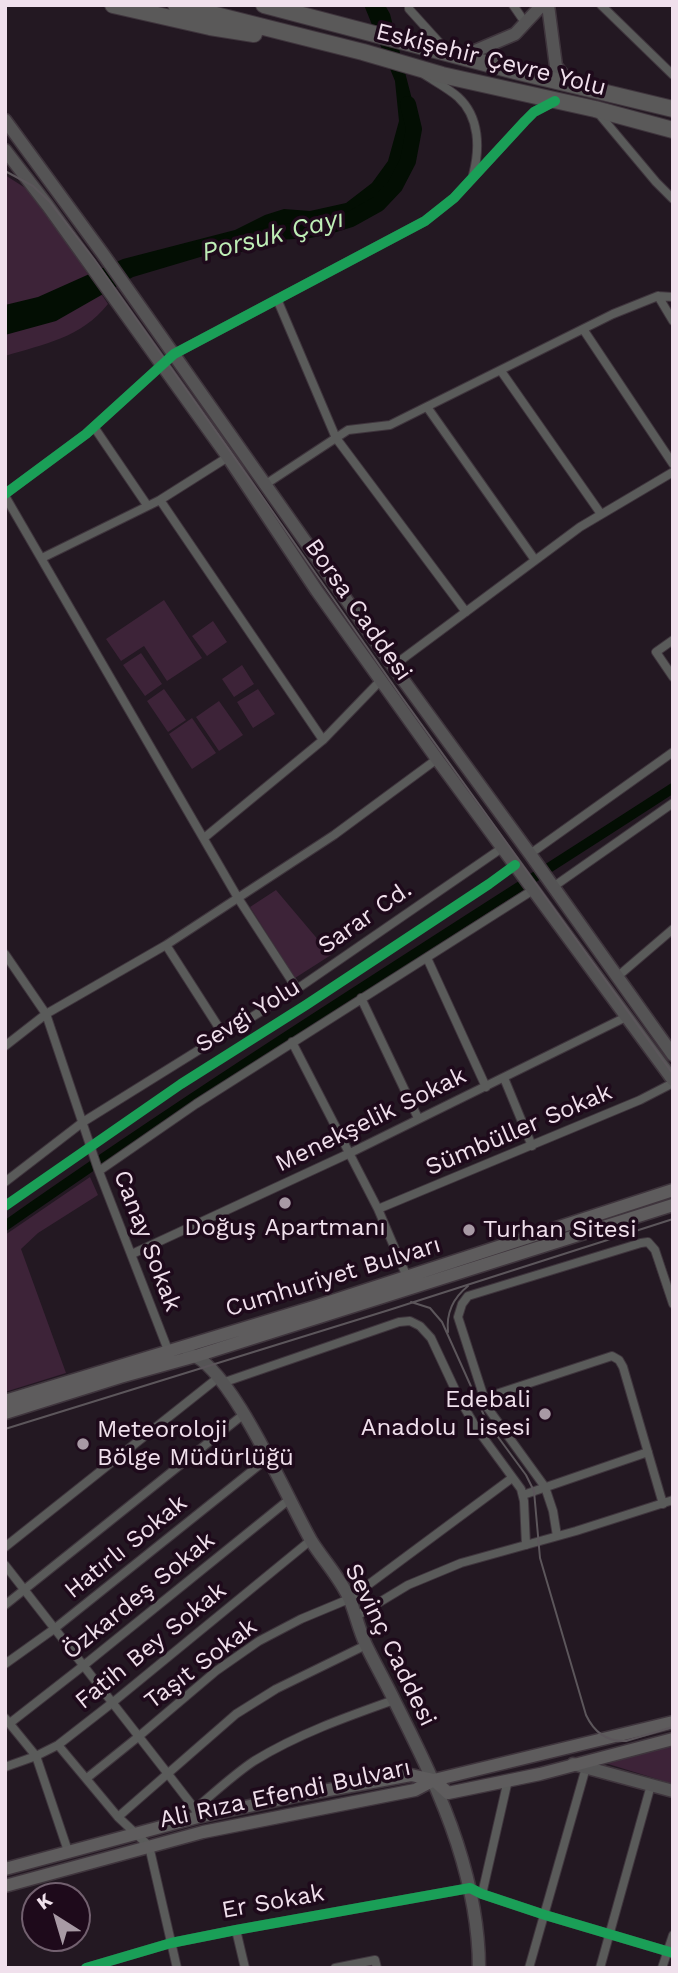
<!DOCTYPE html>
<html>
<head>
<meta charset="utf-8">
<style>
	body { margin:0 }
	#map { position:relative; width:678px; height:1973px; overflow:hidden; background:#231822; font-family:"Work Sans",sans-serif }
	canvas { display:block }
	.frame { position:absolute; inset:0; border:7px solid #f0e0ec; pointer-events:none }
	.north { position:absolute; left:21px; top:1882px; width:70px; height:70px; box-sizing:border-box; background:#1e0a1b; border:2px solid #72606f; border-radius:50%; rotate:323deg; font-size:19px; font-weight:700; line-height:28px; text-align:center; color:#f0e0ec }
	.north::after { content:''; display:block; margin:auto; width:24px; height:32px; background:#a89aa5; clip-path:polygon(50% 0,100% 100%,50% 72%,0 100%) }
</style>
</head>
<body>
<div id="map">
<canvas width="678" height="1973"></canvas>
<div class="frame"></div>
<div class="north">K</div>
</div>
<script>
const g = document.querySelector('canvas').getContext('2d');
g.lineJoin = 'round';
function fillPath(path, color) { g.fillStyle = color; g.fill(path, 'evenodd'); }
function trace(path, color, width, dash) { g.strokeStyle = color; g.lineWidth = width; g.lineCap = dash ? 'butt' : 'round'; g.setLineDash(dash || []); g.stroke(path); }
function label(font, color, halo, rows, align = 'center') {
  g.font = font + ' "Work Sans",sans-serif'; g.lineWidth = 7; g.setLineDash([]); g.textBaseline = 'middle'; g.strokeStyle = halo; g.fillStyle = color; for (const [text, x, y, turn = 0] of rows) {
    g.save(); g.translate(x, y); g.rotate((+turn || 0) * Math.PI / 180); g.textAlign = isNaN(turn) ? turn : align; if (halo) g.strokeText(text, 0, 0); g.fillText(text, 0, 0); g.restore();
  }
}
fillPath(new Path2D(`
	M5,175L27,189L71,249L108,304C81,338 44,344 5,356Z
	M164,600L202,658L167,681L144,646L121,661L106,639Z
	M213,621L227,642L207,656L192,636Z
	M141,653L162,684L145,696L123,665Z
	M242,665L254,684L234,697L222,679Z
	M164,689L186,720L168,732L147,701Z
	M258,689L275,714L253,728L237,702Z
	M219,701L243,735L219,751L196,717Z
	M192,718L216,753L192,769L169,734Z
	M276,890L331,955L295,978L250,907Z
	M90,1177L98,1195L38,1233L21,1249L66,1373L5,1392V1235Z
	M673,1743V1784L605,1763Z`), '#3d2338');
fillPath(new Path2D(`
	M364,5H385L390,14L415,111L411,143L394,181L380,201L316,231L273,227L244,244L133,277L56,321L5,335V305L38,297L123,259L235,230L265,215L284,209L310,211L346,203L372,183L388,161L399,121L395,81Z`), '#030e03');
trace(new Path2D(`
	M5,1226C223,1073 449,933 673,788`), '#030e03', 10);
trace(new Path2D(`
	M229,247L278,232L310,230L325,227L351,219L378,204L395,186L408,161L414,129L408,104`), '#030e03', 16);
const street = new Path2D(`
	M409,5V9L447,51
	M513,5L526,24
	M601,5L673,75
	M425,75C436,82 449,89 458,97C480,117 480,149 473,175
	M599,114L656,182L673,199
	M658,296L673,321
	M277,299L336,438L466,612
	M583,329L673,464
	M501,371L601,514
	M427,407L535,560
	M94,427L147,505
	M266,484L348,430L390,425L613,314L658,296L673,297
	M5,494L86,434L174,354L425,221L454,198L525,121L534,112L553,102
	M5,496L238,898L297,989
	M160,500L228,457
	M42,558L160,500L323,740
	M673,640L656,652L673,677
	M393,666L580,527L673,472
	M204,838L323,740L381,680
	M530,854L673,752
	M553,887L673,803
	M166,945L223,1034
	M5,954L46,1014L98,1169L168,1350
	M427,958L486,1087
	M617,977L673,929
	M361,998L418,1118
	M292,1042L378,1209L407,1277
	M5,1046L46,1014L166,945L334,835L437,759
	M504,1078L532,1146
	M99,1171L196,1104L533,890
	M5,1182L83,1122L297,989L502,848
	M378,1209L640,1100L673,1083
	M132,1254L350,1153L626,1017
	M222,1383L399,1322L410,1321L420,1326L431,1338L460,1400L477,1429L521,1489L524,1501L526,1545
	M484,1398L612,1356L619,1360L623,1367L663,1504
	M523,1495L648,1452
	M557,1536L553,1511L545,1487L487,1407L458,1317L462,1304L468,1296L641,1243L648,1242L655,1250L673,1304
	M5,1547L219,1377
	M5,1565L168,1774L195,1809L198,1817
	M5,1605L244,1414
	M355,1617L408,1585L461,1563L576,1531L673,1500
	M5,1664L54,1629L268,1458
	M5,1718L36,1756L68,1851
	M10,1723L83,1666L291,1498
	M58,1745L118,1817L149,1846L177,1968
	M5,1767L36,1756L58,1745L112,1703L311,1540
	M87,1778L138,1737L216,1671L259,1641L301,1619L349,1599L512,1478
	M195,1809C214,1793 233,1775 254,1761C298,1734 346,1717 394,1700
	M118,1817L236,1714L276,1689L366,1645
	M482,1894L508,1780
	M236,1930L245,1968
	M86,1968L171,1943L236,1930L470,1888L482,1894L545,1915L673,1953
	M335,1968L375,1960L377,1968
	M529,1968L585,1771
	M600,1968L651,1785
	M662,1968L673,1935`);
const secondary = new Path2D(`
	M548,5L556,66L571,85
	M461,57L515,34L542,5
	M5,120L103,254L393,666L530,854L673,1055
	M5,150L48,206L228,457L317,591L437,759L673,1080
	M189,1354C229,1362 290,1505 312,1542C324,1561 341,1579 350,1600C356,1615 359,1630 366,1645C375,1664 386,1683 395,1702C418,1748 441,1794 457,1843C470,1883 479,1925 479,1968
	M573,1764L673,1791`);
const primary = new Path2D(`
	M5,1401L317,1306L673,1190
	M5,1413L120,1377L196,1356L673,1205
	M5,1869L198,1817L301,1795L411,1775L434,1780L448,1793L540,1774L673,1739
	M5,1886L203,1832L415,1790L434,1780L673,1722`);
const highway = new Path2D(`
	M113,5L210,27L254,34
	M176,5L363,52L442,75L595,109L673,130
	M264,5L515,71L673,109`);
trace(street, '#3f353d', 10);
trace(secondary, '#3f353d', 15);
trace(primary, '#3f353d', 15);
trace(highway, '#3f353d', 18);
trace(street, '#5a5b5a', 8);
trace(secondary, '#555455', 12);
trace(primary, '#5e5c5d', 12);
trace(highway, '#5a5959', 16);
trace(new Path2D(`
	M5,171L33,186L49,201L94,259L261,495L401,696L673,1074
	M411,1302L430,1308L442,1322L487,1422L526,1475L534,1491L540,1558L586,1715C594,1732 606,1742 626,1741L673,1727
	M448,1332C446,1313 453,1298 468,1286
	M5,1429L389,1310L673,1219`), '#5c565b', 2);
trace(new Path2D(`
	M5,494L86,434L174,354L425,221L454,198L525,121L534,112L555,101
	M5,1206L181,1084L306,1005L489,884L515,865
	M86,1968L171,1943L236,1930L470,1888L482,1894L545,1915L673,1953`), '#1a9f57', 10);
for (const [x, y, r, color] of [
	[285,1203,7,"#a89aa5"],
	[469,1230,7,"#a89aa5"],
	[545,1414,7,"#a89aa5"],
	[83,1444,7,"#a89aa5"]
]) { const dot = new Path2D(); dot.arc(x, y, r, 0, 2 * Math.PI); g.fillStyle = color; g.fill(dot); trace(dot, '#1e0a1b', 2.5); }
label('24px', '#f0e0ec', '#1e0a1b', [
	["Eskişehir Çevre Yolu",491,60,14],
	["Borsa Caddesi",358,610,55],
	["Sarar Cd.",365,918,-35],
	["Sevgi Yolu",248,1016,-32],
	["Menekşelik Sokak",371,1120,-26],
	["Sümbüller Sokak",519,1130,-23],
	["Canay Sokak",147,1241,69],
	["Cumhuriyet Bulvarı",333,1277,-17],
	["Hatırlı Sokak",126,1547,-39],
	["Özkardeş Sokak",139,1596,-39],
	["Sevinç Caddesi",390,1645,64],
	["Fatih Bey Sokak",151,1646,-39],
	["Taşıt Sokak",201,1664,-37],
	["Ali Rıza Efendi Bulvarı",285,1794,-12],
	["Er Sokak",273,1902,-10]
]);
label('24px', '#f0e0ec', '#1e0a1b', [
	["Doğuş Apartmanı",285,1228,"center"],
	["Turhan Sitesi",483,1230],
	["Edebali",531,1400,"right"],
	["Anadolu Lisesi",531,1428,"right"],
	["Meteoroloji",97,1430],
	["Bölge Müdürlüğü",97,1458]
], 'left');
label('italic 26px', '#bfeeb7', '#1e0a1b', [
	["Porsuk Çayı",273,236,-14]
]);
</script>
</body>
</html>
